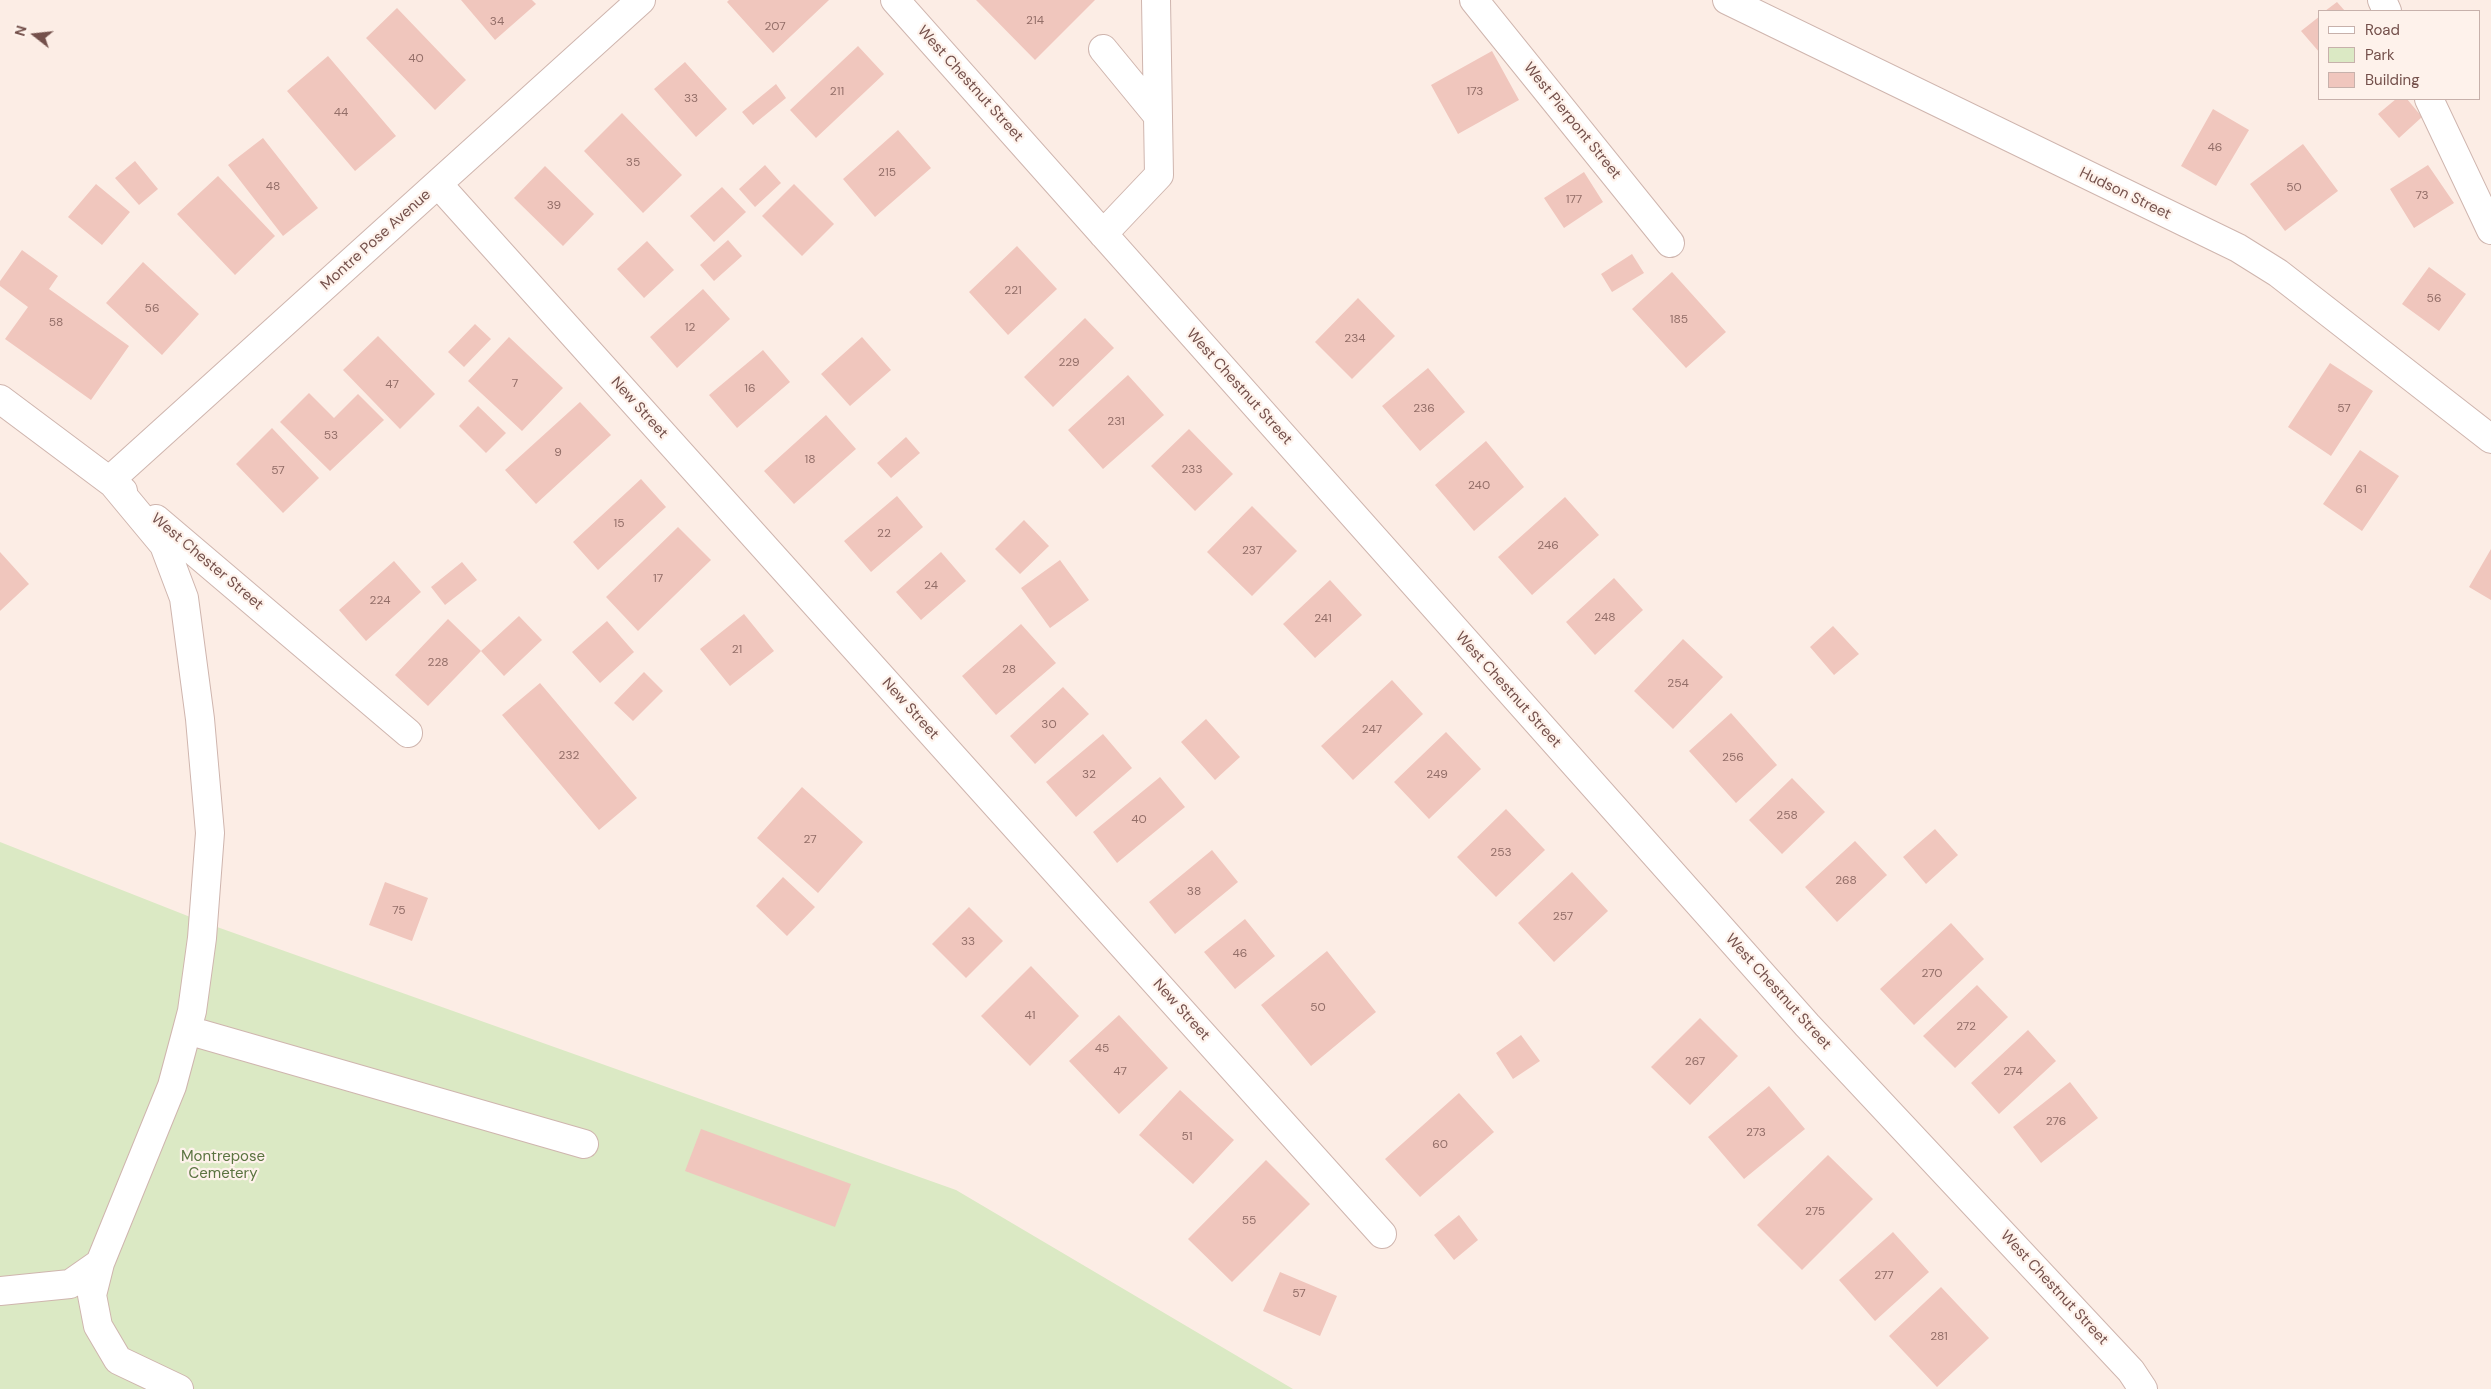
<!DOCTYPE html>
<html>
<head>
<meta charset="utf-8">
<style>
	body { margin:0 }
	#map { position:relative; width:2491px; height:1389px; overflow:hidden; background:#fcede5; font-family:"DM Sans",sans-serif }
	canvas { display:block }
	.legend { position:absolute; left:2318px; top:10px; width:162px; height:90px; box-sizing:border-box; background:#fef2eb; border:1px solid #c7b1ab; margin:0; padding:6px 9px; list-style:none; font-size:15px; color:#74504b }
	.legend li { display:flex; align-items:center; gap:10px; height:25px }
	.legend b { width:25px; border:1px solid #c7b1ab }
	.north { position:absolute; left:10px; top:10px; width:50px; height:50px; -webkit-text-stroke:4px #fef2eb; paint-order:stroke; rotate:286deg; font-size:14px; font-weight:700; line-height:20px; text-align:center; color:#74504b }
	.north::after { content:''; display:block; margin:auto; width:18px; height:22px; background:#74504b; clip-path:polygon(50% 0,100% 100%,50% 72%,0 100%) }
</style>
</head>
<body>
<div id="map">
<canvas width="2491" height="1389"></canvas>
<ul class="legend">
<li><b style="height:6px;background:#fff"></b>Road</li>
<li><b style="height:14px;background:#dbe9c4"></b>Park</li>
<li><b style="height:14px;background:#f0c6bd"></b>Building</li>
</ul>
<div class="north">N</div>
</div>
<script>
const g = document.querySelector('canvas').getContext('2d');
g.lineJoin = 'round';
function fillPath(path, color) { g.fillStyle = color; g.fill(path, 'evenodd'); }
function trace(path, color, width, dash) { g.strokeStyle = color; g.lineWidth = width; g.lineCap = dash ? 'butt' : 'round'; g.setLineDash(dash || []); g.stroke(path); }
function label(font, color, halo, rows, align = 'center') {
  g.font = font + ' "DM Sans",sans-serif'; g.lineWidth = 4.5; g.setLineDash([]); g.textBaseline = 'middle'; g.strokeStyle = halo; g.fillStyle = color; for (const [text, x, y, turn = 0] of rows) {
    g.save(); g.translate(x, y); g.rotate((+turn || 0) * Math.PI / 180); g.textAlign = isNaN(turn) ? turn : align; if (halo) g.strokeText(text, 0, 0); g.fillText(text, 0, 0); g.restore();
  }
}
fillPath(new Path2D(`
	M0,842L203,922L956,1190L1293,1389H0Z`), '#dbe9c4');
fillPath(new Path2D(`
	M461,0H532L536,4L495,40Z
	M729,0H829L773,53L727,2Z
	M976,0H1095L1035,60Z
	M2337,2L2345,11H2325Z
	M397,8L466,80L435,110L366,38Z
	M2320,16V53L2301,31Z
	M858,46L884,74L816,138L790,110Z
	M1492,51L1519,100L1458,134L1431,85Z
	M328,56L396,136L355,171L287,91Z
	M685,62L727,109L696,137L654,89Z
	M776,84L786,98L753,125L742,112Z
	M2396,99H2407L2422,117L2399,138L2378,114Z
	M2213,109L2249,130L2216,186L2181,166Z
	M622,113L682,175L643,213L584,151Z
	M898,130L931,168L875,217L843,179Z
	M263,138L318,208L283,236L228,165Z
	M2303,144L2338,191L2285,231L2250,184Z
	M135,161L158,189L139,205L115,178Z
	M765,165L781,183L755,207L739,189Z
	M2428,165L2454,203L2414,228L2390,189Z
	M545,166L594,214L563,246L514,198Z
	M1584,172L1603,202L1564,228L1544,198Z
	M218,176L275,236L235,275L177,214Z
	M96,184L130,212L102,245L68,217Z
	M794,184L834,224L802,256L762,216Z
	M722,187L746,212L714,242L690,216Z
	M728,240L742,256L714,281L700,265Z
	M647,241L674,270L644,298L617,269Z
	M1017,246L1057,289L1008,335L969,292Z
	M22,250L58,276L49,289L129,346L91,400L5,339L28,307L0,286V281Z
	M1632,254L1644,273L1612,292L1601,274Z
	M143,262L199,314L162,355L106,303Z
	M2429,267L2466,294L2439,331L2402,304Z
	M1672,272L1726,332L1686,368L1632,309Z
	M703,289L730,319L677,368L650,337Z
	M1358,298L1395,336L1352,379L1315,342Z
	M1085,318L1114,348L1053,407L1024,377Z
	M475,324L491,339L464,367L448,352Z
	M378,336L435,394L400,429L343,370Z
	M509,337L563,388L522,431L468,381Z
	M862,337L891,370L850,406L821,374Z
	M763,350L790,382L737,428L709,395Z
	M2330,363L2373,391L2331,456L2288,427Z
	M1428,368L1465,412L1420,451L1382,406Z
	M1128,375L1164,415L1103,469L1068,430Z
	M309,393L334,418L358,394L384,420L330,471L280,422Z
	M580,402L611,435L536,504L505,470Z
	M478,406L506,433L486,453L459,426Z
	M826,415L856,449L794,504L764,471Z
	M272,428L319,478L283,513L236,464Z
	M1189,429L1233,474L1195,511L1151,466Z
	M906,437L920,453L891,478L877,463Z
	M1486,441L1524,487L1474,531L1435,485Z
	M2360,450L2399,476L2362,531L2323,504Z
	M641,479L666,507L598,570L573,542Z
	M897,496L923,527L871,572L844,541Z
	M1565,497L1599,535L1532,595L1498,557Z
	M1252,506L1297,551L1252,596L1207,552Z
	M1024,520L1049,546L1020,574L995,549Z
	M678,527L711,560L638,631L606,597Z
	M2491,549V600L2469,587Z
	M0,552L29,584L0,611Z
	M941,552L966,581L921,620L896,592Z
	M1060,560L1089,600L1050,628L1021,588Z
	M394,561L421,592L366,641L339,610Z
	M462,562L477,580L445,605L431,587Z
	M1614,578L1643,610L1595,655L1566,622Z
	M1330,580L1362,615L1315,658L1283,624Z
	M744,614L774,651L730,686L700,649Z
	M519,616L542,640L504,676L481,651Z
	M448,619L481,651L428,706L395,675Z
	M607,621L634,652L600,683L572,652Z
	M1021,624L1056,663L996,715L962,676Z
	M1833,626L1859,654L1834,675L1810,647Z
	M1683,639L1723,677L1673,729L1634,691Z
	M644,672L663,691L633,721L614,703Z
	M1392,680L1423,714L1353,780L1321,746Z
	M540,683L637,798L599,830L502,715Z
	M1063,687L1089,714L1035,764L1010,736Z
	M1731,713L1777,765L1736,803L1689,751Z
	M1206,719L1240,757L1215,780L1181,742Z
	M1446,732L1481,769L1429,819L1394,782Z
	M1103,734L1132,768L1076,817L1046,782Z
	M1160,777L1185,807L1117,863L1093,832Z
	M1792,778L1825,812L1782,854L1749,820Z
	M802,787L863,842L818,893L757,838Z
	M1506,809L1545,850L1496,897L1457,857Z
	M1935,829L1958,855L1926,884L1903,857Z
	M1855,841L1887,875L1837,922L1805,887Z
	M1212,850L1238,882L1175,934L1149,902Z
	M1572,872L1608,911L1554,962L1518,923Z
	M783,877L815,907L787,936L756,906Z
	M385,882L428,898L412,941L369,925Z
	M969,907L1003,941L966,978L932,944Z
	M1245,919L1275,956L1235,989L1204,952Z
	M1951,923L1984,959L1914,1025L1880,989Z
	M1327,951L1376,1012L1311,1066L1261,1005Z
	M1031,966L1079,1016L1030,1066L981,1016Z
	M1977,985L2008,1017L1955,1068L1923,1036Z
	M1119,1015L1168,1068L1119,1114L1069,1061Z
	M1700,1018L1738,1056L1690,1105L1651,1067Z
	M2028,1030L2056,1061L1999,1114L1971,1083Z
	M1521,1035L1540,1061L1513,1079L1496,1053Z
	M2070,1082L2098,1118L2041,1163L2013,1127Z
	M1769,1086L1805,1129L1744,1179L1708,1137Z
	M1180,1090L1234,1140L1193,1184L1139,1135Z
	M1459,1093L1494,1132L1420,1197L1385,1159Z
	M701,1129L851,1184L835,1227L685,1171Z
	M1828,1155L1873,1199L1802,1270L1757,1225Z
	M1266,1160L1310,1204L1232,1282L1188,1239Z
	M1459,1215L1478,1240L1454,1260L1434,1235Z
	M1893,1232L1929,1272L1875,1321L1839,1280Z
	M1280,1272L1337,1296L1320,1336L1263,1311Z
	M1941,1287L1989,1338L1937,1387L1889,1336Z`), '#f0c6bd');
const minor = new Path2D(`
	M895,0L1807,1025L2131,1371L2143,1389
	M1474,0L1670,243
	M1727,0L2238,248L2278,273L2491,439
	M2382,0L2387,11
	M1103,49L1158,116
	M2429,99L2491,230
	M438,184L1382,1234
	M1103,234L1159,175L1156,0
	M0,399L123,491
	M156,519L408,733
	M187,1030L584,1144
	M0,1291L70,1284L100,1263
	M179,1389L118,1360L98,1326L92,1295L100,1263L172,1086L187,1030L192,1011L202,938L210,833L200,719L184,598L164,545L110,480L641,0`);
trace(minor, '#cfb5ae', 30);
trace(minor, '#fff', 28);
label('12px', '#936e68', null, [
	["214",1035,21],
	["34",497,22],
	["207",775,27],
	["40",416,59],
	["211",837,92],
	["173",1475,92],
	["33",691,99],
	["44",341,113],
	["46",2215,148],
	["35",633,163],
	["215",887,173],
	["48",273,187],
	["50",2294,188],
	["73",2422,196],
	["177",1574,200],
	["39",554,206],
	["221",1013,291],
	["56",2434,299],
	["56",152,309],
	["185",1679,320],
	["58",56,323],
	["12",690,328],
	["234",1355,339],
	["229",1069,363],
	["7",515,384],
	["47",392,385],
	["16",750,389],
	["236",1424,409],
	["57",2344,409],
	["231",1116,422],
	["53",331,436],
	["9",558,453],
	["18",810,460],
	["233",1192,470],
	["57",278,471],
	["240",1479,486],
	["61",2361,490],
	["15",619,524],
	["22",884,534],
	["246",1548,546],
	["237",1252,551],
	["17",658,579],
	["24",931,586],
	["224",380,601],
	["248",1605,618],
	["241",1323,619],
	["21",737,650],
	["228",438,663],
	["28",1009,670],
	["254",1678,684],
	["30",1049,725],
	["247",1372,730],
	["232",569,756],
	["256",1733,758],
	["32",1089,775],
	["249",1437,775],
	["258",1787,816],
	["40",1139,820],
	["27",810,840],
	["253",1501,853],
	["268",1846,881],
	["38",1194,892],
	["75",399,911],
	["257",1563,917],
	["33",968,942],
	["46",1240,954],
	["270",1932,974],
	["50",1318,1008],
	["41",1030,1016],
	["272",1966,1027],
	["45",1102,1049],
	["267",1695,1062],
	["47",1120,1072],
	["274",2013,1072],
	["276",2056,1122],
	["273",1756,1133],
	["51",1187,1137],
	["60",1440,1145],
	["275",1815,1212],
	["55",1249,1221],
	["277",1884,1276],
	["57",1299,1294],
	["281",1939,1337]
]);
label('15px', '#74504b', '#fef2eb', [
	["West Chestnut Street",970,84,48],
	["West Pierpont Street",1572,121,51],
	["Hudson Street",2125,194,26],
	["Montre Pose Avenue",376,240,-42],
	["West Chestnut Street",1239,387,48],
	["New Street",639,408,48],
	["West Chester Street",207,562,40],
	["West Chestnut Street",1508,690,48],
	["New Street",910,709,48],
	["West Chestnut Street",1778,992,48],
	["New Street",1181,1010,48],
	["West Chestnut Street",2054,1288,47]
]);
label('15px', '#5b7441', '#fef2eb', [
	["Montrepose",223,1157],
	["Cemetery",223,1174]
]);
</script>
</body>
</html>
